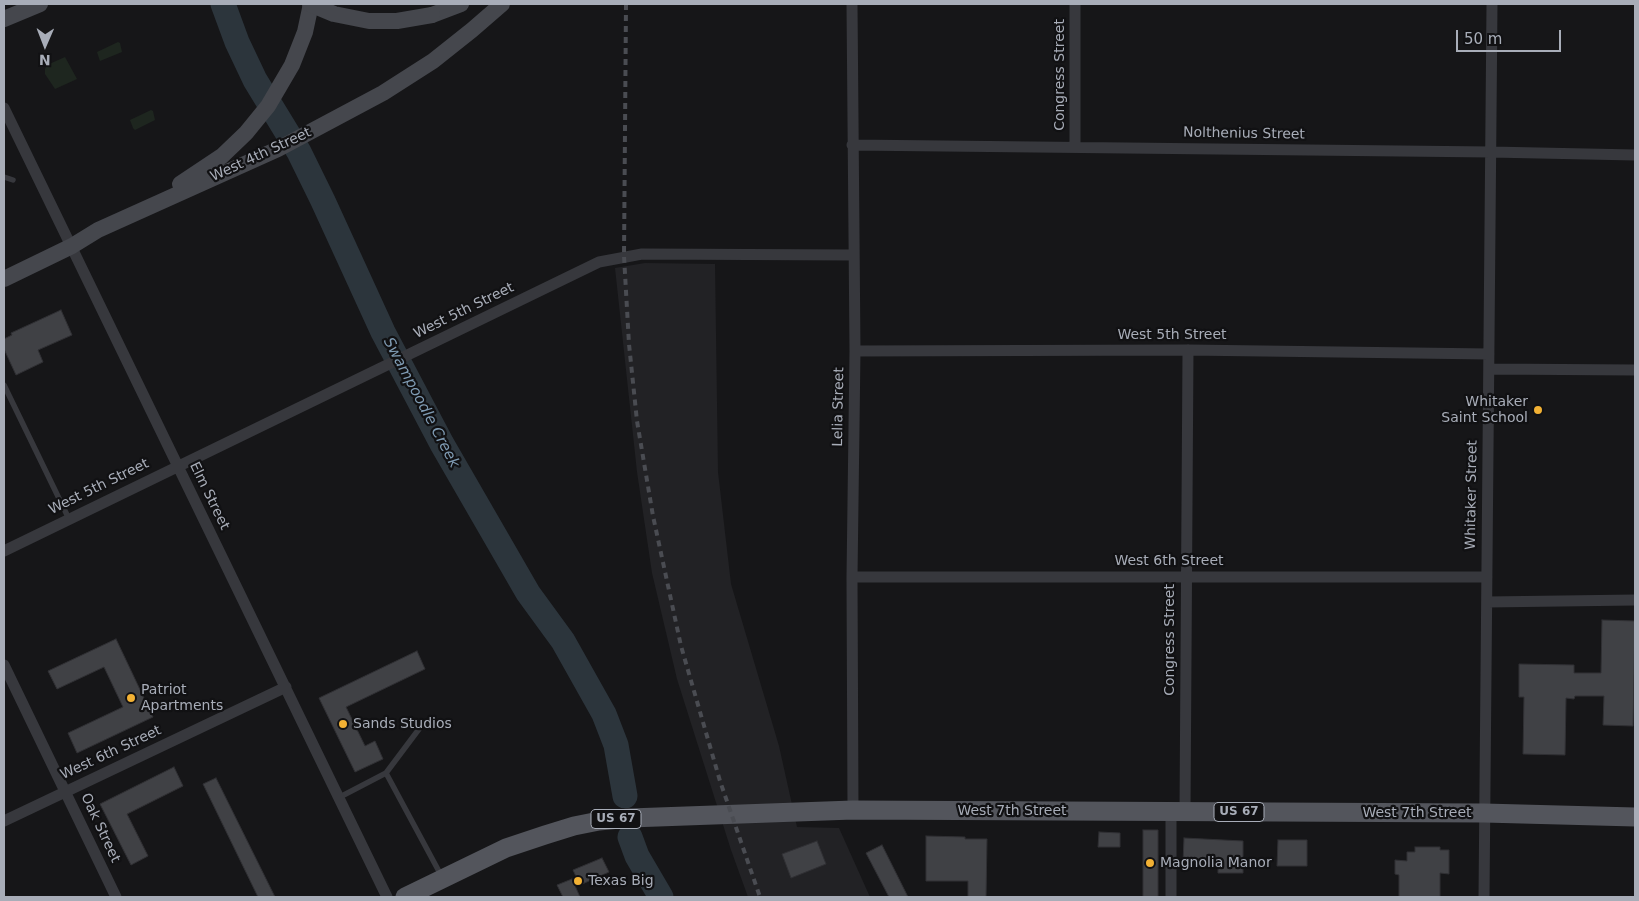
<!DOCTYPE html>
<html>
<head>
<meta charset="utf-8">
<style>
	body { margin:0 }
	#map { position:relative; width:1639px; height:901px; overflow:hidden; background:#161618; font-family:"DejaVu Sans",sans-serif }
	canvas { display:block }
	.frame { position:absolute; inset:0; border:5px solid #a8adb8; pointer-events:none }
	.north { position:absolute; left:20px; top:20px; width:50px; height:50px; -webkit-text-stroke:4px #111113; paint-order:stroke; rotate:181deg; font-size:14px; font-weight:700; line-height:20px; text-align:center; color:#a8adb8 }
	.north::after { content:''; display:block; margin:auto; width:18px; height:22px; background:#a8adb8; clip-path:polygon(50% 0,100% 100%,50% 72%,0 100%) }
	.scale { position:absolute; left:1456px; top:30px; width:105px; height:22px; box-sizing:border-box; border:2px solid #a8adb8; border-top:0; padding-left:6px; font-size:15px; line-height:18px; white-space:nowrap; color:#a8adb8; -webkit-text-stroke:4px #111113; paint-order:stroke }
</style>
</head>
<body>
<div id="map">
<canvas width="1639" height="901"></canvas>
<div class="frame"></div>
<div class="north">N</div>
<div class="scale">50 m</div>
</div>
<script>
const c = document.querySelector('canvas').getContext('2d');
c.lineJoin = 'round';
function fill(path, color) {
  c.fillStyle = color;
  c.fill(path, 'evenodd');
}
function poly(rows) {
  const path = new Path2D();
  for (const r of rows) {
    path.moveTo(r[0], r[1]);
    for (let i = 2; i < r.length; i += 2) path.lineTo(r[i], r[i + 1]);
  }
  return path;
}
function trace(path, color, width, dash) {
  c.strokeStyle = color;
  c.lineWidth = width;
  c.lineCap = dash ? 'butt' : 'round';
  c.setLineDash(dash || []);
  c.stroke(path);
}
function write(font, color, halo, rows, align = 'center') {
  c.font = font + ' "DejaVu Sans",sans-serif';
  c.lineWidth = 4.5;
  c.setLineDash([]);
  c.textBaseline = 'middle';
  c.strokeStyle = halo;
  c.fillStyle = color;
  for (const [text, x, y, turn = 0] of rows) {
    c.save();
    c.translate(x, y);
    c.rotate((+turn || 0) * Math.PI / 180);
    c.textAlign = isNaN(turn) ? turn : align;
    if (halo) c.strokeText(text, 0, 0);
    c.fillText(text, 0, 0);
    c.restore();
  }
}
const built = poly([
	[645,263,715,264,718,472,731,584,779,746,797,827,839,828,870,897,748,897,731,850,677,679,652,573,637,472,615,268]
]);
const green = poly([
	[118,42,120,43,122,52,100,61,97,52],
	[65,57,77,79,55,89,45,74,45,69,47,65],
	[151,110,153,111,155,120,135,130,133,128,130,120]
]);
const river = poly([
	[223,4,237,42,255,80,299,152,323,201,383,332,442,444,528,593,563,641,604,714,616,745,625,796],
	[630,837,637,856,661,897]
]);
const building = poly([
	[61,310,72,335,38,350,43,362,16,375,4,349,4,339,12,335,11,333,61,310],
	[1602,620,1635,621,1633,726,1603,725,1604,696,1575,696,1574,699,1566,698,1565,755,1523,754,1524,697,1519,697,1519,664,1574,665,1574,673,1601,673,1602,620],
	[116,639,153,717,77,753,68,733,123,707,104,667,57,689,48,671,116,639],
	[417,651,425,669,346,707,365,746,375,741,383,759,355,772,319,698,417,651],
	[174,767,183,786,127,814,148,856,131,865,100,804,174,767],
	[216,778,275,897,258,897,203,784,216,778],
	[1143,830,1158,830,1158,897,1143,897,1143,830],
	[1099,832,1120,833,1120,847,1098,847,1099,832],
	[926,836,965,837,965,839,987,839,986,897,968,897,968,881,926,881,926,836],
	[1184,838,1243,841,1243,873,1218,873,1218,864,1183,863,1184,838],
	[1278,840,1307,840,1307,866,1277,866,1278,840],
	[817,841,826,864,791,878,782,854,817,841],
	[882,845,908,897,889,897,866,853,882,845],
	[1415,847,1440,847,1440,850,1449,850,1449,874,1440,873,1440,897,1399,897,1399,875,1395,874,1395,860,1407,861,1407,852,1415,852,1415,847],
	[602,858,609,872,580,885,573,870,602,858],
	[572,879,580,897,563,897,557,885,572,879]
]);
const service = poly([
	[4,177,13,180],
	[4,385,69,519],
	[386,773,422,725],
	[338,798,386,773,442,877]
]);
const minor = poly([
	[852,4,855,351,852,577,853,810],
	[4,108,387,897],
	[852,145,1491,152,1635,155],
	[1075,146,1075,4],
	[855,351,1188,350,1489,354],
	[1489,369,1635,370],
	[4,551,599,262,642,254,854,255],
	[852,577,1487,577],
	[1487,602,1635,600],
	[4,665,116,897],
	[1171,811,1171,897],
	[1185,811,1188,350],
	[4,821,286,687],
	[1484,897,1492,4]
]);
const secondary = poly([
	[432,15,461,4],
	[4,19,40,4],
	[180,184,222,156,246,133,268,106,292,65,305,32,311,4],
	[4,279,72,246,98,230,278,149,383,93,433,61,472,30,502,4]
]);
const primary = poly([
	[405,897,506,848,545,835,574,826,599,821,630,818,853,810,1484,813,1635,817]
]);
const rail = poly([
	[626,4,624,256,629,344,637,421,653,516,681,646,720,781,760,897]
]);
const secondaryBridge = poly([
	[310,4,334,14,369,21,397,21,432,15]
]);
const markers = [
	[1538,410,5,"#f2b134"],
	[131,698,5,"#f2b134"],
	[343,724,5,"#f2b134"],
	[1150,863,5,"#f2b134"],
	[578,881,5,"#f2b134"]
];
const shields = [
	[1239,812,50],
	[616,819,50]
];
const shieldNames = [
	["US 67",1239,812],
	["US 67",616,819]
];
const streetNames = [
	["Congress Street",1060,75,-90],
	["Nolthenius Street",1244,134,1],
	["West 4th Street",261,155,-25],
	["West 5th Street",464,311,-26],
	["West 5th Street",1172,335],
	["Lelia Street",839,407,-89],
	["West 5th Street",99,487,-26],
	["Whitaker Street",1472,495,-89],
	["Elm Street",209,496,64],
	["West 6th Street",1169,561],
	["Congress Street",1170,640,-90],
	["West 6th Street",111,753,-25],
	["West 7th Street",1012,811],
	["West 7th Street",1417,813],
	["Oak Street",100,828,65]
];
const poiNames = [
	["Whitaker",1528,402,"right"],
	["Saint School",1528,418,"right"],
	["Patriot",141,690],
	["Apartments",141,706],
	["Sands Studios",353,724],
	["Magnolia Manor",1160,863],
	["Texas Big",588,881]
];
const waterNames = [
	["Swampoodle Creek",421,403,62]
];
fill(built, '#222225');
fill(green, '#1e261f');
trace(river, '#2c353c', 25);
fill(building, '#404145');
trace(building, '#303034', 1);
trace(service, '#37383d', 5.5);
trace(minor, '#37383d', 11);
trace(secondary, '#45474d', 16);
trace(primary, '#53555c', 19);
trace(rail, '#4a4c52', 4, [6, 5]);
trace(secondaryBridge, '#45474d', 16);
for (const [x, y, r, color] of markers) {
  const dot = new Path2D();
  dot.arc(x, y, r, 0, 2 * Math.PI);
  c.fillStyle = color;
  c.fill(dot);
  trace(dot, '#111113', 2);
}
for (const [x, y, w] of shields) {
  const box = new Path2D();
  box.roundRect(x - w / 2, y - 9.5, w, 19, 4);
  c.fillStyle = '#111113';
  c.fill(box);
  trace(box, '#a8adb8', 1);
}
write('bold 12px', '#a8adb8', null, shieldNames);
write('14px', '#a8adb8', '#111113', streetNames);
write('14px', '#a8adb8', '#111113', poiNames, 'left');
write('italic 15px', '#7f9bb3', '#111113', waterNames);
</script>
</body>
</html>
